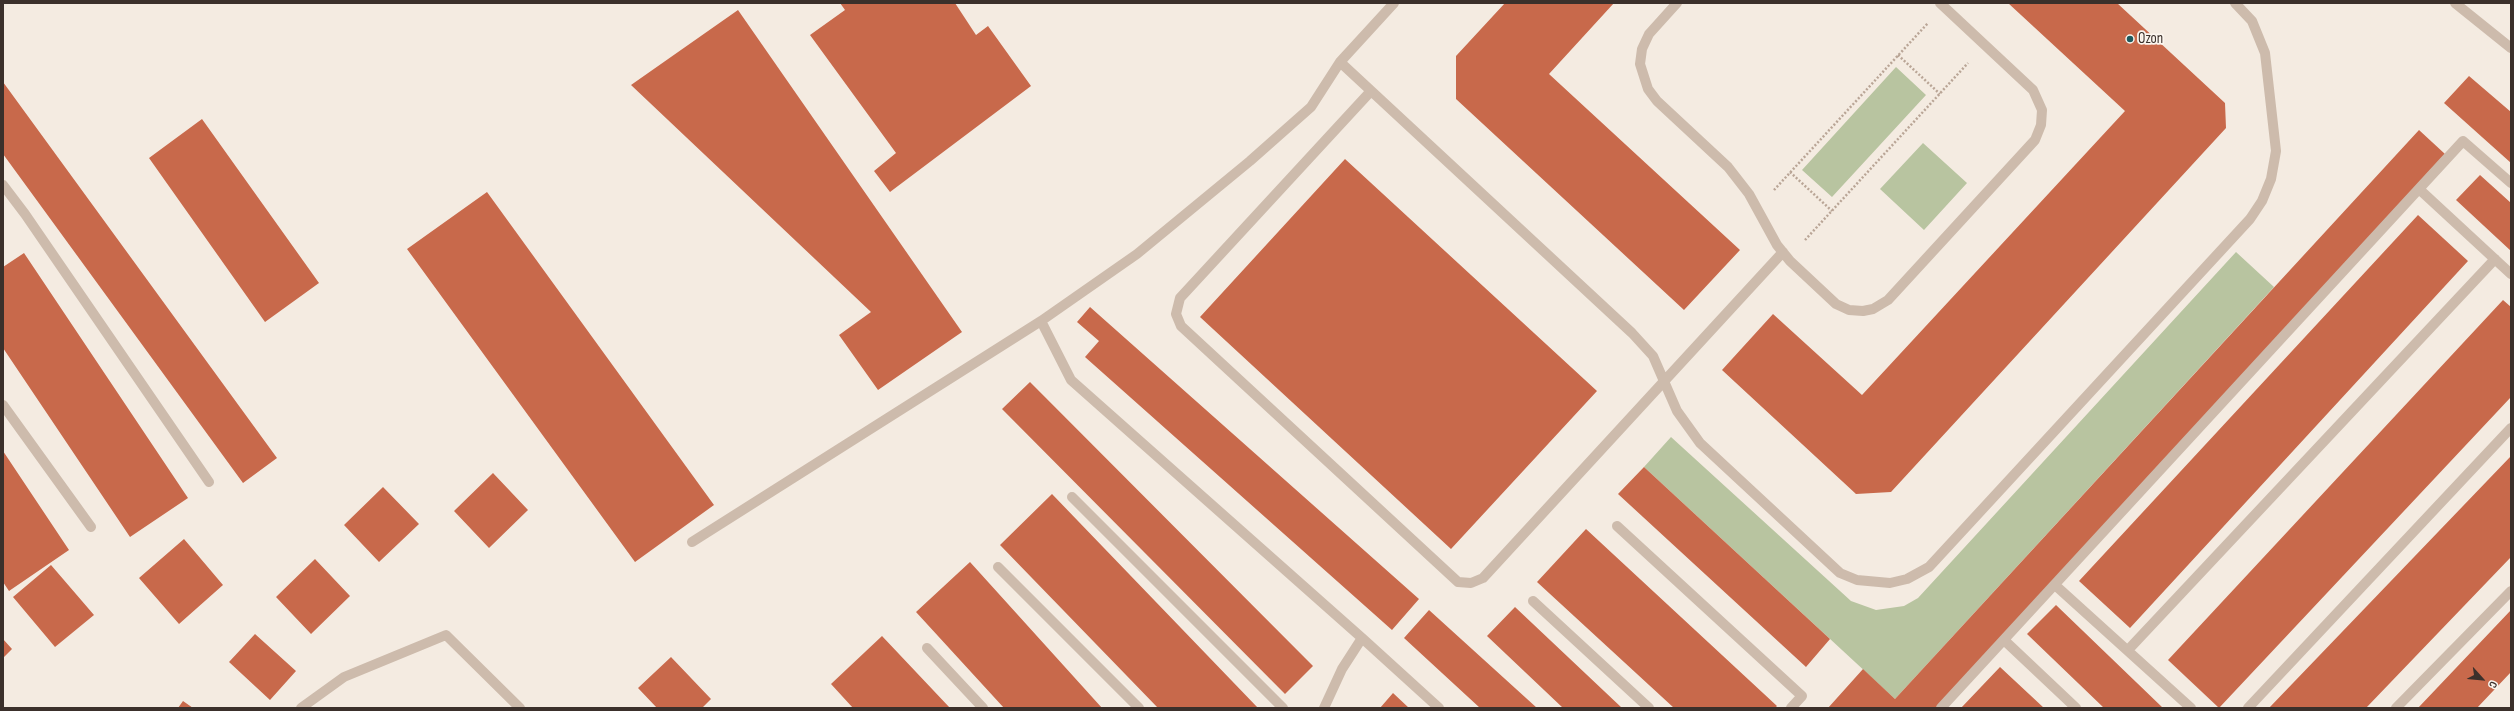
<!DOCTYPE html>
<html>
<head>
<meta charset="utf-8">
<style>
	body { margin:0 }
	#map { position:relative; width:2514px; height:711px; overflow:hidden; background:#f4ebe1; font-family:"Sofia Sans Condensed",sans-serif }
	canvas { display:block }
	.frame { position:absolute; inset:0; border:4px solid #3b302b; pointer-events:none }
	.north { position:absolute; left:2462px; top:659px; width:40px; height:40px; -webkit-text-stroke:3px #fbf5ee; paint-order:stroke; rotate:117deg; font-size:11px; font-weight:700; line-height:16px; text-align:center; color:#3b302b }
	.north::after { content:''; display:block; margin:auto; width:14px; height:18px; background:#3b302b; clip-path:polygon(50% 0,100% 100%,50% 72%,0 100%) }
</style>
</head>
<body>
<div id="map">
<canvas width="2514" height="711"></canvas>
<div class="frame"></div>
<div class="north">С</div>
</div>
<script>
const c = document.querySelector('canvas').getContext('2d');
c.lineJoin = 'round';
function fill(path, color) {
  c.fillStyle = color;
  c.fill(path, 'evenodd');
}
function poly(rows) {
  const path = new Path2D();
  for (const r of rows) {
    path.moveTo(r[0], r[1]);
    for (let i = 2; i < r.length; i += 2) path.lineTo(r[i], r[i + 1]);
  }
  return path;
}
function trace(path, color, width, dash) {
  c.strokeStyle = color;
  c.lineWidth = width;
  c.lineCap = dash ? 'butt' : 'round';
  c.setLineDash(dash || []);
  c.stroke(path);
}
function write(font, color, halo, rows, align = 'center') {
  c.font = font + ' "Sofia Sans Condensed",sans-serif';
  c.lineWidth = 3.5;
  c.setLineDash([]);
  c.textBaseline = 'middle';
  c.strokeStyle = halo;
  c.fillStyle = color;
  for (const [text, x, y, turn = 0] of rows) {
    c.save();
    c.translate(x, y);
    c.rotate((+turn || 0) * Math.PI / 180);
    c.textAlign = isNaN(turn) ? turn : align;
    if (halo) c.strokeText(text, 0, 0);
    c.fillText(text, 0, 0);
    c.restore();
  }
}
const green = poly([
	[1896,67,1926,95,1832,197,1802,170],
	[1923,143,1967,183,1924,230,1880,189],
	[2236,252,2274,287,1895,699,1644,467,1671,437,1851,601,1876,610,1904,606,1918,598]
]);
const building = poly([
	[840,3,955,3,976,35,988,26,1031,86,890,192,874,171,896,153,810,35,845,10],
	[1505,3,1614,3,1549,74,1740,250,1684,310,1456,99,1456,56],
	[2008,3,2117,3,2225,103,2226,128,1891,492,1856,494,1722,370,1773,314,1862,395,2125,111],
	[738,10,962,332,878,390,839,335,871,312,631,85],
	[2469,76,2511,112,2511,163,2444,103],
	[3,82,277,458,243,483,3,154],
	[202,119,319,283,265,322,149,158],
	[2419,130,2445,154,1936,708,1828,708,1863,669,1895,699],
	[1345,159,1597,391,1451,549,1200,317],
	[2480,175,2511,203,2511,251,2456,200],
	[487,192,714,505,635,562,407,249],
	[2418,215,2468,261,2130,628,2079,581],
	[24,253,188,498,130,537,3,348,3,267],
	[2503,300,2511,307,2511,397,2219,708,2168,660],
	[1090,307,1419,599,1392,630,1085,357,1099,341,1077,322],
	[1030,382,1313,666,1285,694,1002,409],
	[3,451,69,550,9,591,3,582],
	[2511,456,2511,557,2366,708,2269,708],
	[1644,467,1830,639,1806,667,1618,494],
	[493,473,528,510,489,548,454,511],
	[383,487,419,524,379,562,344,525],
	[1052,494,1258,708,1158,708,1000,545],
	[1586,529,1777,706,1775,708,1674,708,1537,582],
	[184,539,223,585,179,624,139,578],
	[315,559,350,596,311,634,276,597],
	[970,562,1102,708,1004,708,916,612],
	[51,565,94,615,55,647,13,597],
	[2056,605,2163,708,2104,708,2027,634],
	[1515,607,1622,708,1563,708,1487,636],
	[1429,610,1537,708,1480,708,1404,638],
	[2511,610,2511,672,2477,708,2418,708],
	[255,634,296,671,270,700,229,662],
	[882,636,950,708,853,708,831,684],
	[3,639,12,649,3,658],
	[671,657,711,699,702,708,657,708,638,688],
	[2000,667,2044,708,1961,708],
	[1393,693,1409,708,1380,708],
	[183,701,193,708,178,708]
]);
const path = poly([
	[1898,55,1940,94],
	[1790,172,1832,211],
	[1774,190,1928,23],
	[1805,240,1968,63]
]);
const minor = poly([
	[1677,3,1649,34,1642,49,1640,64,1648,89,1657,101,1728,167,1749,194,1777,245,1790,261,1836,304,1849,310,1863,311,1873,309,1888,300,2035,140,2041,125,2042,110,2033,90,1940,3],
	[2455,3,2511,48],
	[1340,62,1632,333,1653,356,1677,411,1700,443,1840,573,1857,580,1890,583,1907,579,1929,567,2250,219,2262,201,2271,179,2276,151,2265,53,2252,21,2235,3],
	[1371,91,1180,298,1176,314,1181,326,1458,582,1471,583,1483,578,1783,252],
	[3,185,25,214,209,482],
	[2419,189,2511,274],
	[1041,321,1071,380,1362,638,1342,669,1324,708],
	[3,405,91,527],
	[1072,497,1283,708],
	[1617,526,1802,696,1791,708],
	[692,542,1041,321,1137,254,1250,161,1311,107,1340,62,1394,3],
	[998,567,1139,708],
	[2055,585,2191,708],
	[1533,601,1649,708],
	[1362,638,1439,708],
	[2004,640,2076,708],
	[927,648,983,708],
	[2128,650,2495,259],
	[301,708,344,677,446,635,520,708],
	[1941,708,2463,141,2511,183],
	[2248,708,2511,428],
	[2396,708,2511,591]
]);
const markers = [
	[2130,39,4,"#1f5a5e"]
];
const poiNames = [
	["Ozon",2138,39]
];
fill(green, '#b8c4a0');
fill(building, '#c8694b');
trace(path, '#b9a596', 2.5, [2, 2]);
trace(minor, '#cdbbac', 10);
for (const [x, y, r, color] of markers) {
  const dot = new Path2D();
  dot.arc(x, y, r, 0, 2 * Math.PI);
  c.fillStyle = color;
  c.fill(dot);
  trace(dot, '#fbf5ee', 1.5);
}
write('15px', '#3b302b', '#fbf5ee', poiNames, 'left');
</script>
</body>
</html>
